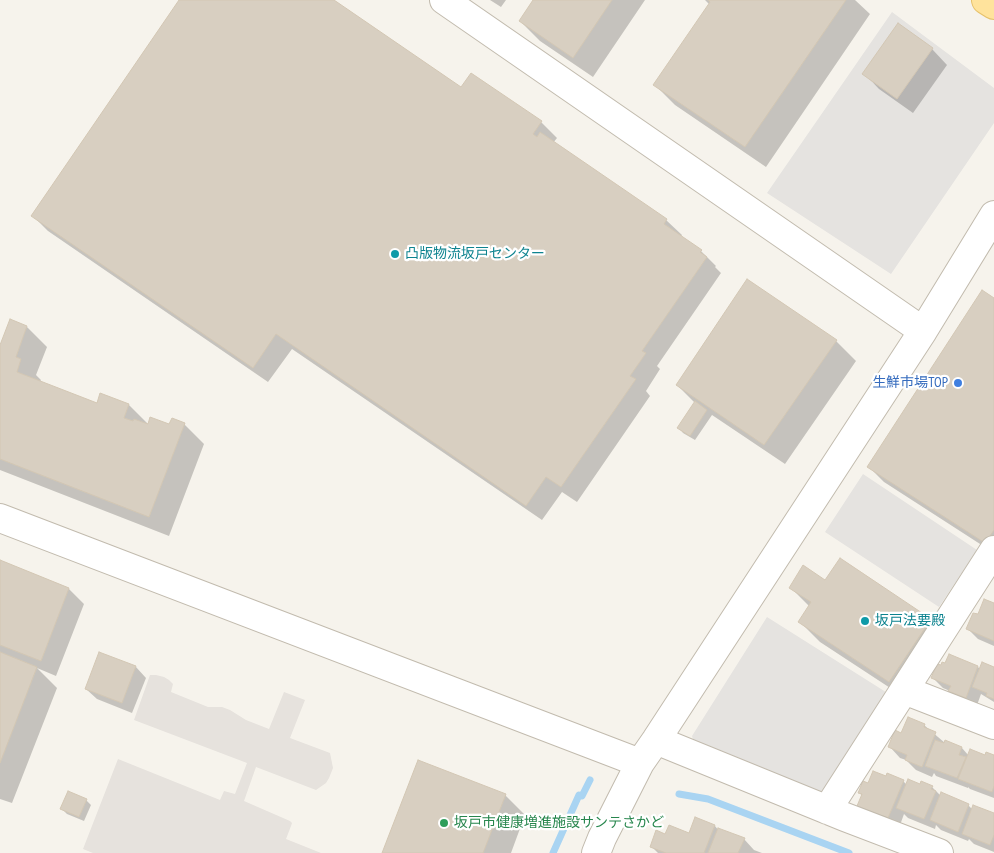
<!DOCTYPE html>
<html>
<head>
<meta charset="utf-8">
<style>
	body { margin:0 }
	canvas { display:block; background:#f6f3ec }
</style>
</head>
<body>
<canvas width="994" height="853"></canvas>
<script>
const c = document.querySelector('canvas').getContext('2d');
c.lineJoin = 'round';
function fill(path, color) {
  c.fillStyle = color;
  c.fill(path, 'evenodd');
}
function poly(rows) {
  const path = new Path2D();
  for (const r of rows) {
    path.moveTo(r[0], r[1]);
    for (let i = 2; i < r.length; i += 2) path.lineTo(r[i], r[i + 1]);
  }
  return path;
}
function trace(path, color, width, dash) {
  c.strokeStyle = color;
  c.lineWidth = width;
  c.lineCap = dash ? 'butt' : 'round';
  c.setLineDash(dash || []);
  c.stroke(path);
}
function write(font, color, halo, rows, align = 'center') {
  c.font = font + ' "PT Sans Narrow","Noto Sans JP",sans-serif';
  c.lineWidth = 4.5;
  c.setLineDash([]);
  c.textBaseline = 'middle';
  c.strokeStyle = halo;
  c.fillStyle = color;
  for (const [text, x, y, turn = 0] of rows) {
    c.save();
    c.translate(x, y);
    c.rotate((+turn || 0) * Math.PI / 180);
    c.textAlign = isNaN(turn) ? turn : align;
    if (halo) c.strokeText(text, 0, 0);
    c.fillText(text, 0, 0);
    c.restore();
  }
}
const industrial = poly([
	[150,675,156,675,164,677,169,680,173,684,171,692,208,707,222,707,230,710,246,720,269,729,284,692,305,700,290,738,330,753,333,768,329,778,326,783,316,790,256,767,244,801,290,821,292,823,291,826,286,839,321,853,93,853,83,849,118,759,220,800,224,791,235,794,247,763,134,720]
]);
const parking = poly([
	[892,12,994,88,994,123,891,274,767,193],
	[863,474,977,550,939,607,825,532],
	[767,617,889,694,827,790,815,793,695,746,692,736]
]);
const shadow = poly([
	[181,0,332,0,461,88,471,74,541,122,557,138,553,143,666,220,682,235,681,237,701,251,716,266,715,267,721,273,657,366,660,369,646,391,650,396,577,502,562,492,542,520,292,349,268,382,48,231,33,216],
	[490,0,506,0,501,7],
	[535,0,645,0,593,77,540,41,520,21],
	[705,0,855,0,870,14,766,167,675,105,655,85,710,5],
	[932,49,947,65,913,113,879,89,864,73],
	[994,299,994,553,884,482,869,467],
	[11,321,27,327,47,347,36,375,41,380,40,382,97,404,101,394,129,405,149,425,169,426,184,424,204,444,169,536,0,470,0,349],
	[836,341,856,361,785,464,712,415,695,440,683,433,679,428,695,403,677,385],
	[0,562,69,589,84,604,56,676,37,668,57,688,12,803,0,799],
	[826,581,930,620,950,640,910,701,820,642,800,622,809,606,791,588],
	[994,604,994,646,978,639,968,629,978,616],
	[100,653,136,667,146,678,132,713,97,699,86,689],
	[978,667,981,670,994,668,994,702,981,694,976,708,960,701,950,691,943,688,933,678],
	[924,725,945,743,946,742,962,748,969,756,994,757,994,798,970,789,968,787,968,788,936,776,934,773,932,777,916,770,906,760,900,758,890,747,902,734],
	[886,778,903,781,907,785,932,787,941,796,968,805,973,810,994,815,994,852,974,844,969,839,968,841,941,830,936,825,935,829,908,818,904,814,899,828,869,816,859,806,862,796,859,792,869,785],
	[505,795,525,815,511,853,383,853],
	[86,800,91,805,84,821,67,814,62,809],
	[696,819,715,826,719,831,744,839,754,850,762,853,658,853,651,846,666,835,690,834]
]);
const stream = poly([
	[679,794,708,799,849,853],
	[553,853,579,795,582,796,590,780]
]);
const building = poly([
	[179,0,334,0,461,87,471,73,542,121,533,134,537,137,540,132,667,219,664,224,702,250,700,252,707,257,642,351,646,353,630,376,636,379,561,487,546,477,526,506,276,334,253,368,31,216,179,0],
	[533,0,612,0,573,58,519,21,533,0],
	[708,0,846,0,745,147,653,85,710,2,708,0],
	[898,23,933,48,897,99,862,74,898,23],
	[747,279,837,340,764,445,676,385,747,279],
	[982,290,994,298,994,530,985,543,867,467,982,290],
	[10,319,27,326,16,357,21,359,17,372,97,403,100,393,129,404,124,418,133,421,134,419,148,424,150,417,169,424,172,418,185,423,149,517,0,459,0,345,10,319],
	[695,401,707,410,690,436,677,428,695,401],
	[840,558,931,619,889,682,798,622,811,602,789,588,803,565,825,580,840,558],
	[0,560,69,588,41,661,0,645,0,560],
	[984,599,994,603,994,641,966,629,973,613,978,614,984,599],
	[0,652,37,667,0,763,0,652],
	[99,652,136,666,122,703,85,689,99,652],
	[949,654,978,666,966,698,948,691,951,686,931,678,937,664,941,665,942,662,945,663,949,654],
	[982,662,994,667,994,699,986,696,987,693,972,687,982,662],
	[908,717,925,724,924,727,936,732,922,767,905,760,907,755,888,747,895,730,901,733,908,717],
	[935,740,944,743,945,740,962,747,959,755,966,757,957,778,925,766,935,740],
	[970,749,985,755,986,752,994,755,994,786,992,792,958,779,970,749],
	[418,760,506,794,483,853,382,853,418,760],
	[873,771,886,776,887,773,904,780,888,818,857,806,862,794,858,793,863,781,868,783,873,771],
	[908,779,920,784,921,781,933,786,931,789,936,791,924,819,896,808,908,779],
	[68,791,87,799,79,817,60,809,68,791],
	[941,792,969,804,958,832,930,820,941,792],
	[973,805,994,813,994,835,990,845,962,834,973,805],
	[695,817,715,825,704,853,666,853,650,847,656,830,665,834,669,825,689,833,695,817],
	[718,828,745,838,738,853,708,853,718,828]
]);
const minor = poly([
	[444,0,923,331],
	[0,518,640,763],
	[904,690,994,725],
	[656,740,845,817,939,853],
	[827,810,994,550],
	[596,853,602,838,640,763,656,740,923,331,994,215]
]);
const major = poly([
	[986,0,994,5]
]);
const markers = [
	[395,254,5,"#0f9aa8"],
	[958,383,5,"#3f7fe0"],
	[865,621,5,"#0f9aa8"],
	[444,823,5,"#2e9e5b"]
];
const cultureNames = [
	["凸版物流坂戸センター",405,254],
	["坂戸法要殿",875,621]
];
const shopNames = [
	["生鮮市場TOP",948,383]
];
const leisureNames = [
	["坂戸市健康増進施設サンテさかど",454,823]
];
fill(industrial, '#e6e2dd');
fill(parking, '#e5e3e0');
fill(shadow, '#0003');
trace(stream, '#a9d4f2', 7);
fill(building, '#d8cfc1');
trace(building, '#d3c7b4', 1);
trace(minor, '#c2bbae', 30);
trace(major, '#e6c16a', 30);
trace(minor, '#fff', 28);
trace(major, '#ffe39c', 28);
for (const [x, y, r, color] of markers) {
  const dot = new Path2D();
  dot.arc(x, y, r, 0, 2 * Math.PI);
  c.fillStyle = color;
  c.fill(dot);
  trace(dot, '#fff', 2);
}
write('14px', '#0d838f', '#fff', cultureNames, 'left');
write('14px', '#366cbe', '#fff', shopNames, 'right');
write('14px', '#27864d', '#fff', leisureNames, 'left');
</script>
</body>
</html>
